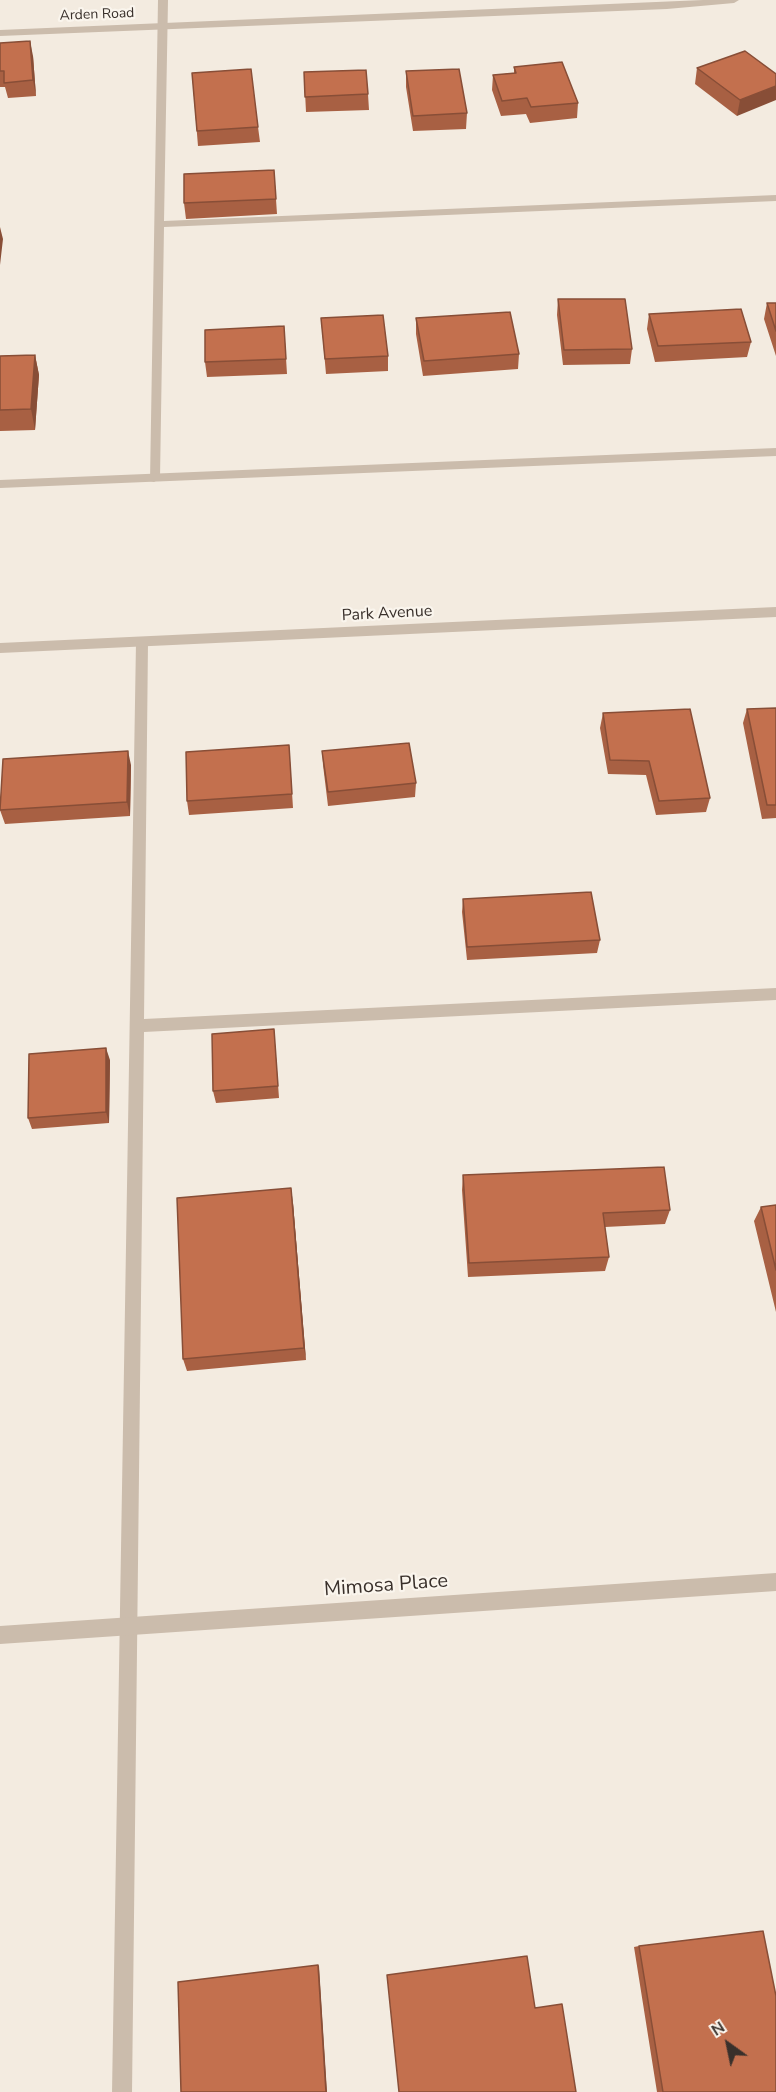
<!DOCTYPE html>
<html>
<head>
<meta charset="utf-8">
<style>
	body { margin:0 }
	#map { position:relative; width:776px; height:2092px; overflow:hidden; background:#f3ebe0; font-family:"Nunito Sans",sans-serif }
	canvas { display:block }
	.north { position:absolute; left:698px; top:2014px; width:60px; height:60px; -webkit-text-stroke:4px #faf5ed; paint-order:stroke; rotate:327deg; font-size:16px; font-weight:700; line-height:24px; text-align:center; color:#39302b }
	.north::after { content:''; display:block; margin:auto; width:21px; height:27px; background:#39302b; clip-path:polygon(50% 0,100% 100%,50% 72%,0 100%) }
</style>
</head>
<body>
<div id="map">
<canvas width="776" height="2092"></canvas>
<div class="north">N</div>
</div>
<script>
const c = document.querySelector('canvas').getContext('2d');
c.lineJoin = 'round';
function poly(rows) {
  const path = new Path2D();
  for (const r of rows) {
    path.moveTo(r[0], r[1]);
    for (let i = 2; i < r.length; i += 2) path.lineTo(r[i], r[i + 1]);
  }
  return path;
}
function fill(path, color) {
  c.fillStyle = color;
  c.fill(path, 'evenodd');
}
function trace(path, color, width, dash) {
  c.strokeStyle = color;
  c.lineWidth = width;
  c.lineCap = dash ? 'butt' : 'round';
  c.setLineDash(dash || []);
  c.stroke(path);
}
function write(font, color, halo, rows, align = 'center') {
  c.font = font + ' "Nunito Sans",sans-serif';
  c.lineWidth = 4.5;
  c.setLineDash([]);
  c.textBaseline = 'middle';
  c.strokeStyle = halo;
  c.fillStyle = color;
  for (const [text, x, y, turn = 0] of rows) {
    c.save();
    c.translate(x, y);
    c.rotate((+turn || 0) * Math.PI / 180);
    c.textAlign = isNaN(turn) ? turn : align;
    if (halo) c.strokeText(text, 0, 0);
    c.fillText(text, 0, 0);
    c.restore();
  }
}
const lane = poly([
	[158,0,168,0,164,221,776,195,776,201,164,227,160,478,154,482,150,481,158,0],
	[142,637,148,642,144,1019,776,988,776,1000,144,1032,132,2092,112,2092,136,642,142,637]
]);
const street = poly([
	[703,0,739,0,734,3,667,9,0,36,0,30,703,0],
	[776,448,776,456,0,488,0,480,776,448],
	[776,607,776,617,0,653,0,643,776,607],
	[776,1573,776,1591,0,1644,0,1626,776,1573]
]);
const wall = poly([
	[0,43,33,56,36,96,8,98,5,87,0,87],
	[514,67,578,103,577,118,530,123,526,114,501,116,492,90,493,75,514,73],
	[697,68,776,74,737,116,695,84],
	[406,71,467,113,466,129,413,131,406,87],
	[304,72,368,94,369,110,306,112],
	[192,73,258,127,260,142,198,146],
	[274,170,277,214,186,219,184,203],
	[558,299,632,349,630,364,563,365,557,315],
	[767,303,776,303,776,356,764,319],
	[649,314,751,342,747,357,655,362,647,329],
	[321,318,388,356,388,371,326,374],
	[416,318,519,354,518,369,423,376,416,334],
	[284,326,287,374,207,377,205,362],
	[35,355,39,375,35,430,0,431,0,356],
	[776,708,776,818,762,819,743,723,747,709],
	[603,713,710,798,706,812,656,815,646,775,608,774,600,728],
	[289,745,293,808,189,815,187,801],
	[322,751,416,783,415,797,328,806,323,765],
	[131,765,130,816,5,824,0,810],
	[463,899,600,940,597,953,467,960,462,912],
	[274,1029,279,1098,216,1103,213,1091],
	[110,1060,109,1123,32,1129,28,1118],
	[463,1175,670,1210,665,1224,605,1227,609,1257,605,1271,468,1277,462,1190],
	[293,1203,306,1360,187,1371,183,1359],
	[776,1205,776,1312,754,1221,761,1207],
	[639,1946,776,2092,657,2092,634,1947]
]);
const shadedWall = poly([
	[30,41,33,56,36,96,33,80],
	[776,86,776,100,737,116,740,100],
	[0,227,3,239,0,265],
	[35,355,39,375,35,430,31,409],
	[128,751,131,765,130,816,127,802],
	[106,1048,110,1060,109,1123,106,1112],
	[291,1188,293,1203,306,1360,304,1348],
	[318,1965,319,1966,327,2092,326,2092]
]);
const building = poly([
	[30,41,33,80,4,83,4,71,0,71,0,43,30,41],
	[745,51,776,74,776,86,740,100,697,68,745,51],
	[562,62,578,103,531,107,527,98,502,101,493,75,516,73,514,67,562,62],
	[251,69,258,127,197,131,192,73,251,69],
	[459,69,467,113,413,116,406,71,459,69],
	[366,70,368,94,305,97,304,72,366,70],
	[274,170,276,199,184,203,184,174,274,170],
	[558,299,625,299,632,349,564,350,558,299],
	[767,303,776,303,776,331,767,303],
	[741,309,751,342,658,346,649,314,741,309],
	[510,312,519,354,424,361,416,318,510,312],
	[383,315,388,356,325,359,321,318,383,315],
	[284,326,286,359,205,362,205,330,284,326],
	[35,355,31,409,0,410,0,356,35,355],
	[776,708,776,805,767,805,747,709,776,708],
	[690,709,710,798,659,801,649,761,610,760,603,713,690,709],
	[409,743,416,783,328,792,322,751,409,743],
	[289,745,292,794,187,801,186,752,289,745],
	[128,751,127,802,0,810,3,759,128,751],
	[591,892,600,940,467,947,463,899,591,892],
	[274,1029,278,1086,213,1091,212,1034,274,1029],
	[106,1048,106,1112,28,1118,29,1054,106,1048],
	[664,1167,670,1210,603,1213,609,1257,469,1263,463,1175,664,1167],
	[291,1188,304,1348,183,1359,177,1198,291,1188],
	[776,1205,776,1270,761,1207,776,1205],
	[763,1931,776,1996,776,2092,663,2092,639,1946,763,1931],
	[527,1956,535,2008,562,2004,576,2092,399,2092,387,1975,527,1956],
	[318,1965,326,2092,181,2092,178,1982,318,1965]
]);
const farStreetnames = [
	["Arden Road",97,15,-2]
];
const streetNames = [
	["Park Avenue",387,614,-3]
];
const nearStreetnames = [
	["Mimosa Place",386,1586,-4]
];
fill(lane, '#cbbcac');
fill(street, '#cbbcac');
fill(wall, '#a86043');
fill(shadedWall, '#884e37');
fill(building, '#c3704e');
trace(building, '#884e37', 1.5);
write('14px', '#39302b', '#faf5ed', farStreetnames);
write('16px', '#39302b', '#faf5ed', streetNames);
write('20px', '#39302b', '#faf5ed', nearStreetnames);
</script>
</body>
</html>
